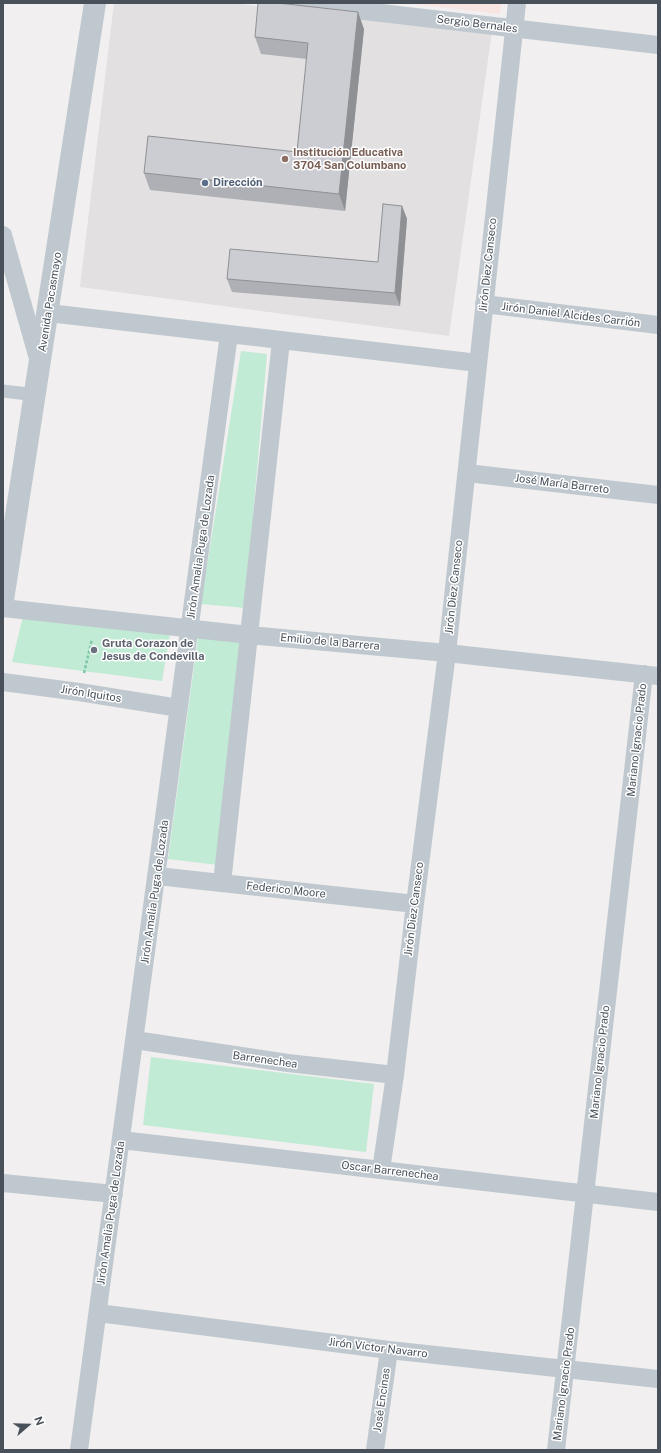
<!DOCTYPE html>
<html>
<head>
<meta charset="utf-8">
<style>
	body { margin:0 }
	#map { position:relative; width:661px; height:1453px; overflow:hidden; background:#f1efef; font-family:"Public Sans",sans-serif }
	canvas { display:block }
	.frame { position:absolute; inset:0; border:4px solid #48505a; pointer-events:none }
	.north { position:absolute; left:8px; top:1405px; width:40px; height:40px; -webkit-text-stroke:3px #fff; paint-order:stroke; rotate:70deg; font-size:11px; font-weight:700; line-height:16px; text-align:center; color:#48505a }
	.north::after { content:''; display:block; margin:auto; width:14px; height:18px; background:#48505a; clip-path:polygon(50% 0,100% 100%,50% 72%,0 100%) }
</style>
</head>
<body>
<div id="map">
<canvas width="661" height="1453"></canvas>
<div class="frame"></div>
<div class="north">N</div>
</div>
<script>
const c = document.querySelector('canvas').getContext('2d');
c.lineJoin = 'round';
function fill(path, color) {
  c.fillStyle = color;
  c.fill(path, 'evenodd');
}
function poly(rows) {
  const path = new Path2D();
  for (const r of rows) {
    path.moveTo(r[0], r[1]);
    for (let i = 2; i < r.length; i += 2) path.lineTo(r[i], r[i + 1]);
  }
  return path;
}
function trace(path, color, width, dash) {
  c.strokeStyle = color;
  c.lineWidth = width;
  c.lineCap = dash ? 'butt' : 'round';
  c.setLineDash(dash || []);
  c.stroke(path);
}
function write(font, color, halo, rows, align = 'center') {
  c.font = font + ' "Public Sans",sans-serif';
  c.lineWidth = 3;
  c.setLineDash([]);
  c.textBaseline = 'middle';
  c.strokeStyle = halo;
  c.fillStyle = color;
  for (const [text, x, y, turn = 0] of rows) {
    c.save();
    c.translate(x, y);
    c.rotate((+turn || 0) * Math.PI / 180);
    c.textAlign = isNaN(turn) ? turn : align;
    if (halo) c.strokeText(text, 0, 0);
    c.fillText(text, 0, 0);
    c.restore();
  }
}
const education = poly([
	[114,3,230,3,492,31,449,336,80,287]
]);
const medical = poly([
	[406,3,501,3,500,14]
]);
const green = poly([
	[241,351,267,354,245,608,201,604],
	[23,616,170,634,162,681,12,662],
	[198,637,242,640,218,865,168,859],
	[151,1057,374,1084,366,1152,143,1125]
]);
const path = poly([
	[84,673,92,639]
]);
const pedestrian = poly([
	[3,391,36,395]
]);
const minor = poly([
	[295,3,658,45],
	[3,235,39,362],
	[484,304,658,325],
	[49,313,478,363],
	[467,473,658,495],
	[3,608,249,635,447,653,658,676],
	[3,682,79,692,179,708],
	[157,876,415,904],
	[222,883,281,341],
	[135,1040,288,1063,395,1075],
	[121,1140,658,1202],
	[381,1170,395,1075,415,904,447,653,517,3],
	[3,1183,114,1194],
	[98,1313,389,1350,658,1379],
	[79,1450,229,334],
	[375,1450,389,1350],
	[556,1450,644,674]
]);
const tertiary = poly([
	[3,600,95,3]
]);
const wall = poly([
	[364,29,345,211,150,190,144,173,297,152,307,59,261,54,255,37],
	[402,206,407,219,400,306,232,292,227,279,378,262]
]);
const shadedWall = poly([
	[358,12,364,29,345,211,339,194],
	[402,206,407,219,400,306,395,293]
]);
const building = poly([
	[258,3,278,3,358,12,339,194,144,173,148,136,297,152,308,43,255,37,258,3],
	[383,204,402,206,395,293,227,279,230,249,378,262,383,204]
]);
const markers = [
	[285,159,4,"#8d6e63"],
	[205,183,4,"#5c6f8a"],
	[94,650,4,"#6b7280"]
];
const streetNames = [
	["Sergio Bernales",477,24,7],
	["Jirón Diez Canseco",488,265,-84],
	["Avenida Pacasmayo",50,302,-81],
	["Jirón Daniel Alcides Carrión",571,315,7],
	["José María Barreto",562,484,7],
	["Jirón Amalia Puga de Lozada",201,547,-82],
	["Jirón Diez Canseco",454,587,-84],
	["Emilio de la Barrera",330,642,5],
	["Jirón Iquitos",91,694,9],
	["Mariano Ignacio Prado",637,740,-84],
	["Federico Moore",286,890,6],
	["Jirón Amalia Puga de Lozada",155,892,-82],
	["Jirón Diez Canseco",414,909,-83],
	["Barrenechea",265,1060,8],
	["Mariano Ignacio Prado",600,1062,-84],
	["Oscar Barrenechea",390,1171,7],
	["Jirón Amalia Puga de Lozada",111,1213,-82],
	["Jirón Víctor Navarro",378,1348,7],
	["Mariano Ignacio Prado",564,1384,-83],
	["José Encinas",382,1400,-82]
];
const educationNames = [
	["Institución Educativa",293,153],
	["3704 San Columbano",293,166]
];
const serviceNames = [
	["Dirección",213,183]
];
const worshipNames = [
	["Gruta Corazon de",102,644],
	["Jesus de Condevilla",102,657]
];
fill(education, '#e2e0e0');
fill(medical, '#f8e5e1');
fill(green, '#c1ebd4');
trace(path, '#7cc6a7', 2.5, [3, 2]);
trace(pedestrian, '#c0c8cf', 13);
trace(minor, '#c0c8cf', 18);
trace(tertiary, '#c0c8cf', 22);
fill(wall, '#afb0b5');
fill(shadedWall, '#8f9094');
fill(building, '#cccdd3');
trace(building, '#8f9094', 1);
for (const [x, y, r, color] of markers) {
  const dot = new Path2D();
  dot.arc(x, y, r, 0, 2 * Math.PI);
  c.fillStyle = color;
  c.fill(dot);
  trace(dot, '#fff', 1.5);
}
write('11px', '#48505a', '#fff', streetNames);
write('bold 11px', '#785e54', '#fff', educationNames, 'left');
write('bold 11px', '#4e5e75', '#fff', serviceNames, 'left');
write('bold 11px', '#5b616d', '#fff', worshipNames, 'left');
</script>
</body>
</html>
